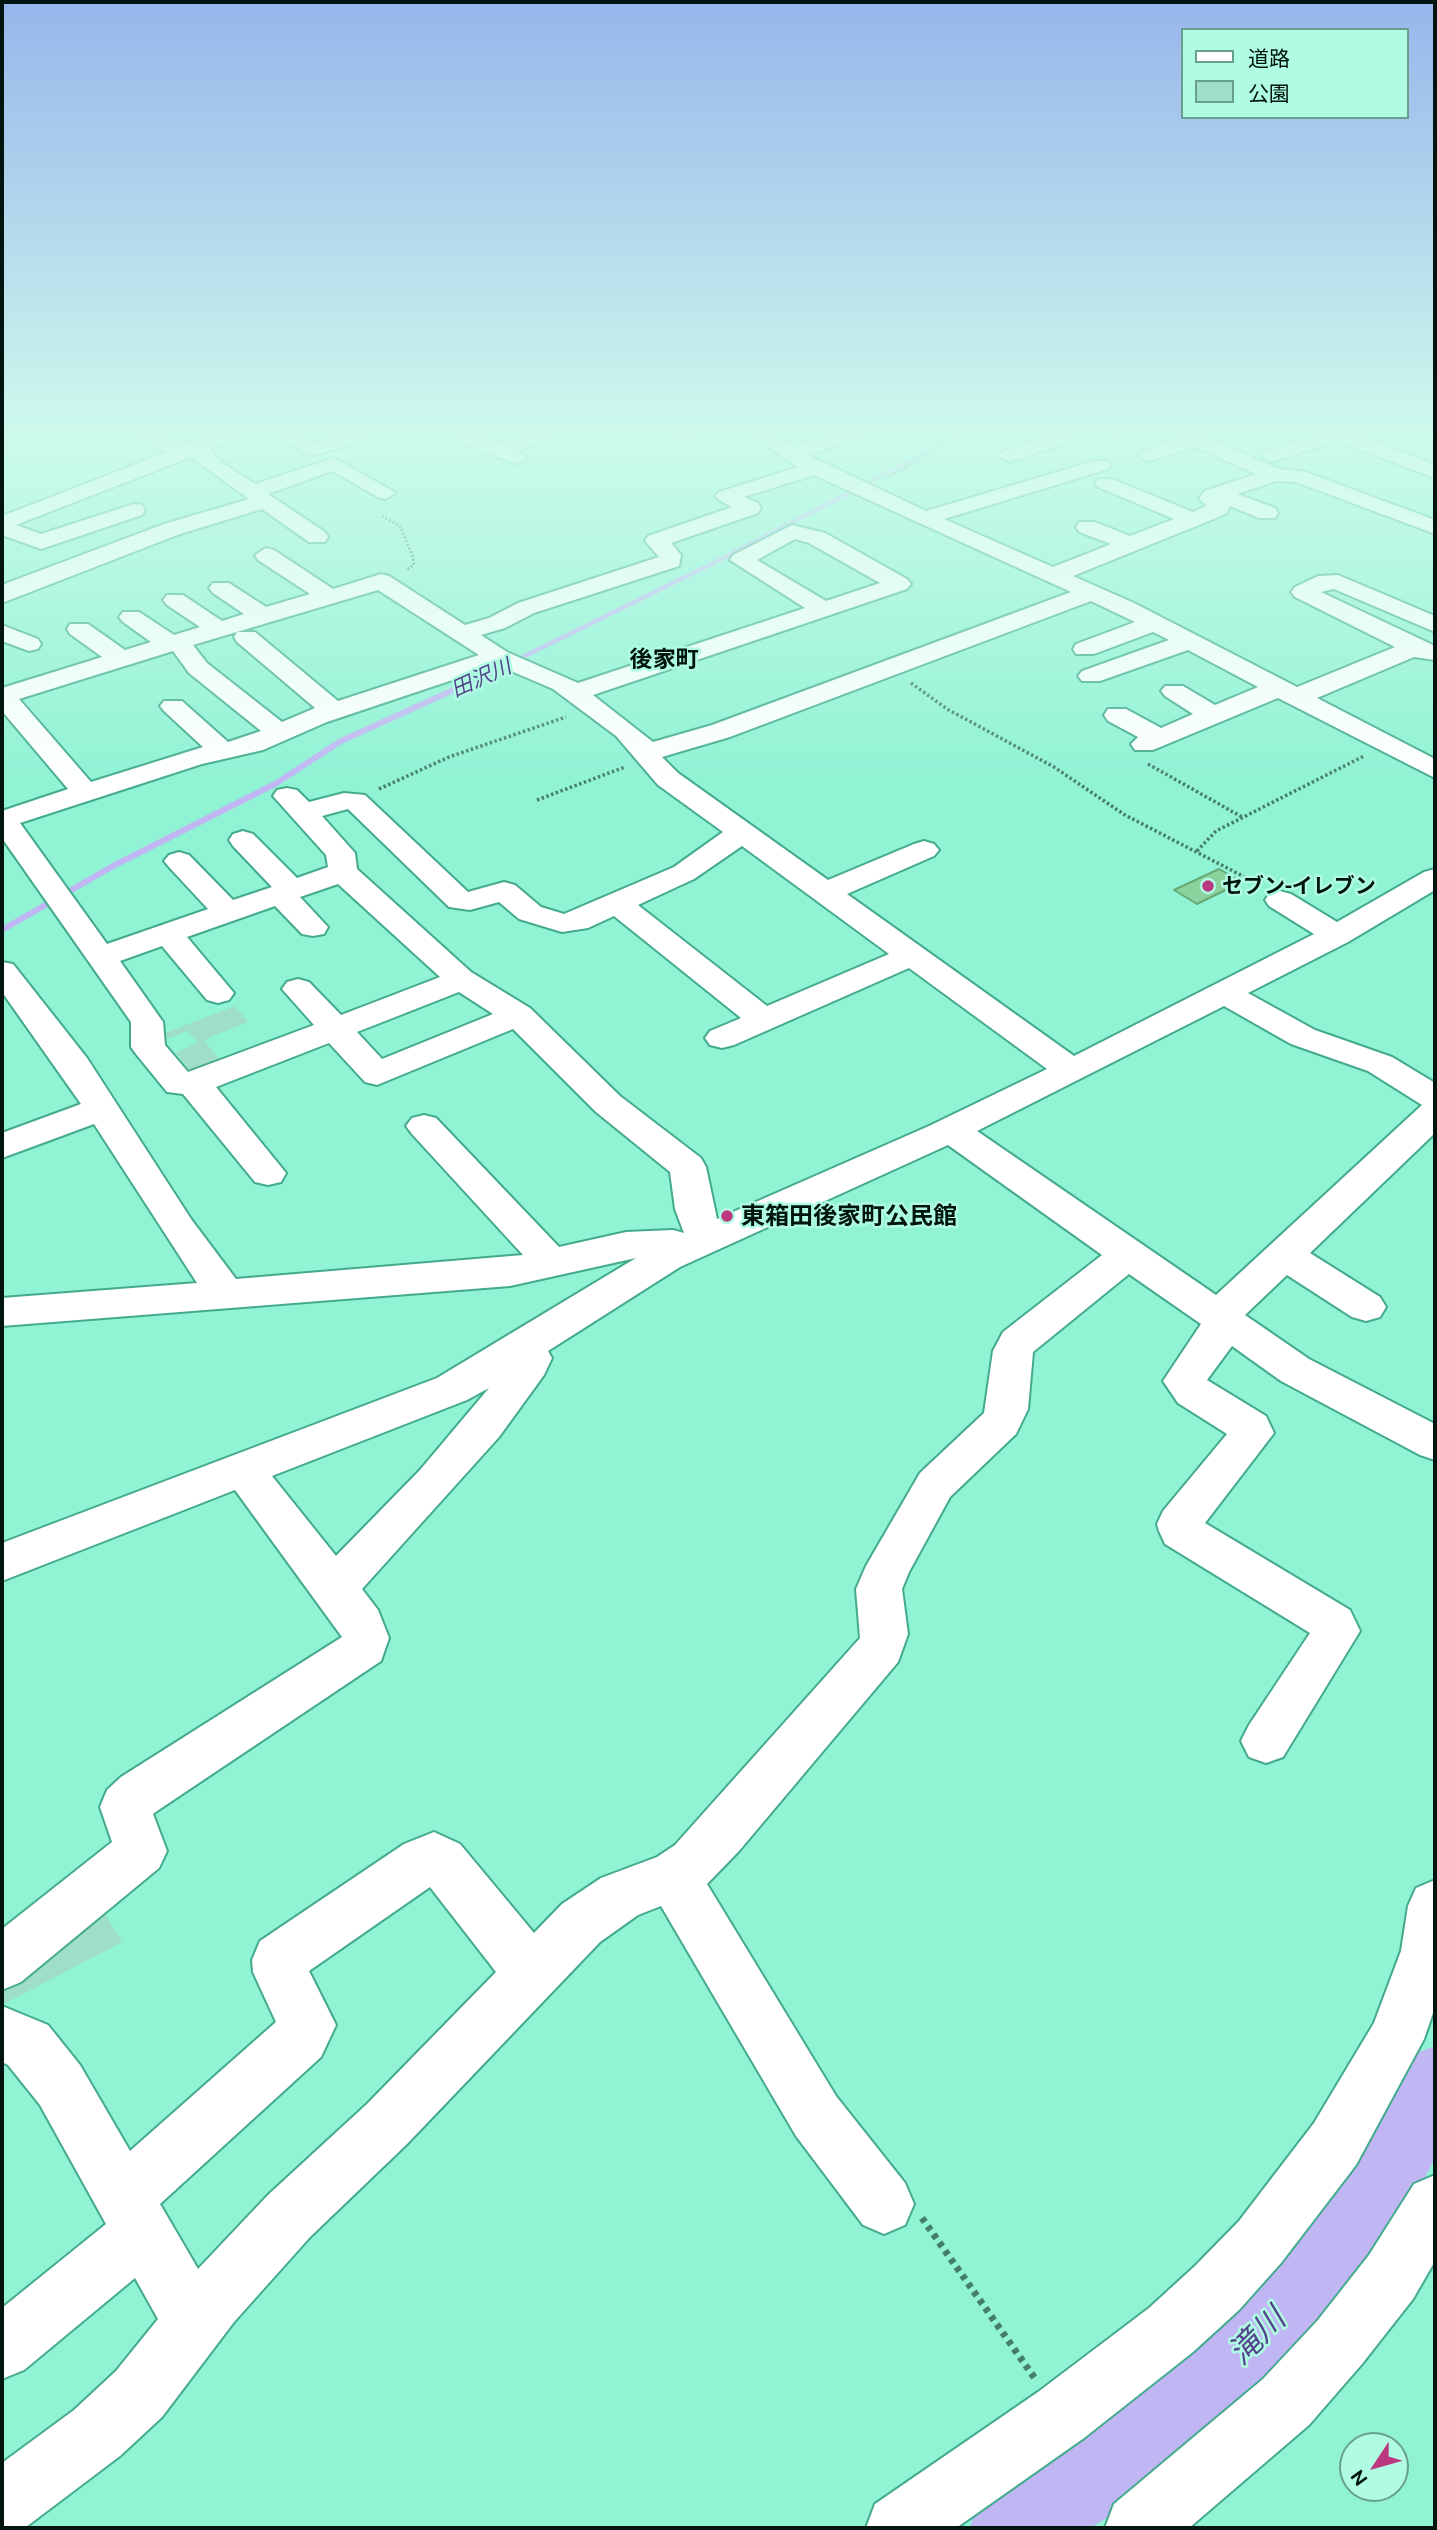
<!DOCTYPE html>
<html>
<head>
<meta charset="utf-8">
<style>
	body { margin:0 }
	#map { position:relative; width:1437px; height:2530px; overflow:hidden; background:#90f3d4; font-family:Ubuntu,"Noto Sans JP",sans-serif }
	canvas { display:block }
	.frame { position:absolute; inset:0; border:4px solid #01140f; pointer-events:none }
	.legend { position:absolute; left:1181px; top:28px; width:228px; height:91px; box-sizing:border-box; background:#affce2; border:2px solid #699f8e; margin:0; padding:9px 12px; list-style:none; font-size:21px; color:#01140f }
	.legend li { display:flex; align-items:center; gap:14px; height:35px }
	.legend b { width:35px; border:2px solid #699f8e }
	.north { position:absolute; left:1339px; top:2432px; width:70px; height:70px; box-sizing:border-box; background:#affce2; border:2px solid #699f8e; border-radius:50%; rotate:234deg; font-size:19px; font-weight:700; line-height:28px; text-align:center; color:#01140f }
	.north::after { content:''; display:block; margin:auto; width:24px; height:32px; background:#bc387e; clip-path:polygon(50% 0,100% 100%,50% 72%,0 100%) }
</style>
</head>
<body>
<div id="map">
<canvas width="1437" height="2530"></canvas>
<div class="frame"></div>
<ul class="legend">
<li><b style="height:9px;background:#fff"></b>道路</li>
<li><b style="height:19px;background:#9fdec9"></b>公園</li>
</ul>
<div class="north">N</div>
</div>
<script>
const c = document.querySelector('canvas').getContext('2d');
c.lineJoin = 'round';
function fill(path, color) {
  c.fillStyle = color;
  c.fill(path, 'evenodd');
}
function poly(rows) {
  const path = new Path2D();
  for (const r of rows) {
    path.moveTo(r[0], r[1]);
    for (let i = 2; i < r.length; i += 2) path.lineTo(r[i], r[i + 1]);
  }
  return path;
}
function trace(path, color, width, dash) {
  c.strokeStyle = color;
  c.lineWidth = width;
  c.lineCap = dash ? 'butt' : 'round';
  c.setLineDash(dash || []);
  c.stroke(path);
}
function write(font, color, halo, rows, align = 'center') {
  c.font = font + ' Ubuntu,"Noto Sans JP",sans-serif';
  c.lineWidth = 5;
  c.setLineDash([]);
  c.textBaseline = 'middle';
  c.strokeStyle = halo;
  c.fillStyle = color;
  for (const [text, x, y, turn = 0] of rows) {
    c.save();
    c.translate(x, y);
    c.rotate((+turn || 0) * Math.PI / 180);
    c.textAlign = isNaN(turn) ? turn : align;
    if (halo) c.strokeText(text, 0, 0);
    c.fillText(text, 0, 0);
    c.restore();
  }
}
const green = poly([
	[235,1006,248,1022,204,1040,222,1063,200,1072,189,1070,176,1053,198,1043,188,1031,166,1039,165,1033],
	[96,1899,122,1942,2,2005,2,1972]
]);
const streamFar1 = poly([
	[486,675,714,563,964,433]
]);
const stream = poly([
	[2,930,113,866,275,784,341,741,489,674]
]);
const river = poly([
	[1435,2046,1435,2158,1419,2189,1348,2300,1268,2384,1120,2510,1090,2528,969,2528,982,2498,1060,2450,1212,2328,1292,2244,1367,2137,1409,2056,1435,2046]
]);
const building = poly([
	[1219,869,1242,882,1197,904,1174,890,1219,869]
]);
const pathFar2 = poly([
	[887,478,947,443,972,433],
	[382,516,400,526,413,557,414,565,406,570]
]);
const pathFar1 = poly([
	[911,683,947,709,1054,767,1125,815,1260,885],
	[1148,764,1242,817],
	[379,789,449,757,566,717],
	[537,800,625,767],
	[1197,851,1216,831,1364,756]
]);
const path = poly([
	[922,2218,1036,2380]
]);
const minor = poly([
	[131,433,157,433,187,444,217,433,244,433,241,437,210,449,221,462,255,484,334,458,396,493,385,499,378,497,332,471,268,494,325,532,328,537,325,542,309,542,262,509,180,534,2,603,2,586,7,583,164,524,249,499,191,457,16,525,41,534,134,504,142,505,145,510,142,515,41,549,2,535,2,516,167,452,131,433],
	[268,433,293,433,314,443,348,433,377,433,374,437,312,456,268,433],
	[450,433,473,433,499,444,532,433,559,433,556,437,517,451,526,458,516,464,468,446,450,433],
	[679,433,705,433,683,444,673,438,679,433],
	[748,433,771,433,794,447,837,433,866,433,863,437,808,455,926,511,1094,461,1108,461,1111,465,1108,469,944,519,1053,567,1111,544,1079,532,1076,527,1079,522,1095,522,1130,536,1174,519,1098,487,1095,483,1098,479,1112,479,1193,512,1206,506,1199,498,1205,491,1256,474,1195,447,1149,461,1142,459,1139,455,1142,451,1178,439,1171,433,1197,433,1279,469,1306,472,1435,520,1435,534,1296,482,1276,481,1237,494,1275,508,1278,513,1275,518,1259,518,1230,506,1226,514,1073,576,1134,603,1297,687,1395,647,1295,597,1291,592,1295,587,1318,576,1338,575,1435,616,1435,632,1334,589,1321,592,1435,646,1435,660,1414,657,1317,698,1435,759,1435,778,1278,698,1153,750,1135,750,1131,744,1138,737,1108,721,1104,715,1108,709,1126,709,1161,728,1193,714,1165,696,1161,691,1165,686,1183,686,1215,705,1258,687,1188,650,1100,681,1082,681,1078,676,1082,671,1169,640,1153,632,1094,654,1076,654,1073,649,1076,644,1135,622,1091,601,730,737,662,757,678,773,828,880,914,844,924,841,934,844,939,850,934,856,847,894,1074,1056,1314,934,1269,906,1265,900,1269,894,1280,891,1291,894,1337,922,1424,872,1435,869,1435,890,1348,942,1248,993,1315,1030,1392,1057,1435,1083,1435,1133,1310,1253,1380,1297,1386,1307,1380,1317,1366,1321,1352,1317,1287,1275,1245,1315,1309,1359,1435,1424,1435,1460,1420,1455,1281,1381,1232,1346,1207,1380,1266,1416,1274,1433,1205,1523,1350,1610,1360,1631,1283,1757,1266,1763,1249,1757,1241,1741,1249,1725,1310,1633,1165,1544,1159,1531,1157,1524,1163,1511,1227,1434,1178,1403,1163,1381,1201,1324,1129,1274,1033,1352,1028,1409,1016,1434,950,1497,909,1572,902,1589,908,1634,898,1662,739,1851,707,1884,836,2096,905,2183,914,2204,905,2225,884,2234,863,2225,796,2136,661,1906,638,1915,600,1942,407,2144,310,2237,234,2322,162,2417,120,2456,26,2527,2,2528,2,2463,74,2410,116,2371,158,2319,135,2278,24,2370,2,2379,2,2308,106,2224,40,2105,8,2065,2,2062,2,2006,48,2025,80,2065,130,2151,276,2022,253,1972,252,1960,260,1941,404,1844,434,1832,460,1844,534,1933,562,1904,601,1878,657,1857,675,1845,860,1638,856,1589,866,1566,920,1473,984,1413,993,1351,1003,1332,1102,1255,948,1145,680,1267,548,1351,552,1358,544,1375,499,1437,362,1589,378,1610,389,1638,381,1661,157,1811,153,1814,167,1851,159,1868,21,1982,2,1990,2,1929,112,1842,100,1807,107,1790,121,1777,342,1637,235,1490,2,1581,2,1543,437,1378,636,1258,510,1286,2,1326,2,1298,197,1283,94,1124,2,1158,2,1133,81,1104,2,992,2,962,13,964,87,1058,191,1219,236,1279,523,1255,412,1134,406,1126,412,1118,424,1115,436,1118,559,1247,626,1232,673,1230,684,1233,675,1209,670,1172,596,1112,513,1029,377,1085,365,1082,329,1043,216,1087,286,1173,281,1182,268,1185,255,1182,183,1094,167,1092,136,1054,131,1047,131,1022,2,838,2,811,68,789,2,711,2,688,102,657,70,634,67,629,70,624,88,624,125,650,151,642,123,622,119,617,123,612,139,612,174,635,200,627,167,605,163,600,167,595,183,595,222,621,244,614,213,593,209,588,213,583,229,583,266,607,310,594,258,560,255,555,266,548,274,550,333,589,381,574,389,576,465,625,489,618,518,603,659,557,645,541,648,536,732,507,719,500,715,496,719,492,798,467,748,433],
	[814,475,1071,592,712,725,653,742,593,695,907,589,911,584,907,579,825,533,792,525,733,555,730,560,805,608,578,683,507,652,481,635,505,628,534,613,679,566,681,555,671,543,758,513,761,508,758,503,744,497,814,475],
	[795,539,809,543,880,583,826,601,757,560,795,539],
	[378,590,479,655,338,701,255,632,237,632,234,637,237,642,315,708,282,722,207,663,193,645,378,590],
	[173,651,189,673,261,731,228,742,182,701,164,701,160,706,164,711,203,747,91,782,19,699,173,651],
	[497,665,553,689,616,736,658,785,723,832,674,867,564,914,541,907,515,885,504,882,468,892,365,795,344,793,309,802,297,790,287,788,277,790,273,796,326,855,328,867,297,878,253,834,243,831,233,834,229,840,233,846,272,887,233,900,189,855,179,852,169,855,164,861,169,867,208,909,107,944,20,823,202,764,263,750,327,722,497,665],
	[348,809,449,907,470,910,499,902,519,919,562,932,588,928,614,916,741,1018,710,1031,705,1038,710,1045,722,1048,734,1045,909,968,1047,1069,929,1126,717,1219,706,1167,701,1158,620,1096,530,1008,471,972,357,869,355,853,322,816,348,809],
	[742,846,889,954,767,1006,638,905,694,879,742,846],
	[338,884,440,977,341,1015,309,982,298,979,287,982,282,989,314,1025,188,1072,165,1045,163,1022,120,961,162,946,207,1000,218,1003,229,1000,234,993,187,937,275,906,302,934,313,936,324,934,328,927,300,897,338,884],
	[459,992,493,1014,382,1059,357,1032,459,992],
	[1224,1006,1291,1044,1368,1071,1422,1105,1216,1295,977,1131,1224,1006],
	[489,1388,420,1470,336,1556,272,1476,467,1400,489,1388],
	[430,1887,496,1972,367,2104,268,2195,198,2269,160,2204,321,2057,336,2025,309,1971,430,1887],
	[1038,433,1066,433,1072,438,1069,442,1009,462,999,456,1002,452,1043,438,1038,433],
	[1108,433,1131,433,1117,440,1110,438,1108,433],
	[1324,433,1353,433,1435,465,1435,478,1337,441,1272,462,1262,456,1265,452,1324,433],
	[2,625,38,639,41,644,38,649,29,651,2,641,2,625],
	[1435,1880,1435,2007,1424,2039,1356,2165,1281,2263,1239,2310,1193,2352,1084,2438,956,2528,866,2528,875,2504,1038,2392,1149,2308,1195,2266,1239,2221,1314,2123,1374,2023,1401,1951,1408,1906,1416,1888,1435,1880],
	[1435,2175,1435,2261,1413,2299,1362,2364,1309,2425,1189,2528,1105,2528,1114,2504,1263,2379,1318,2320,1369,2255,1414,2184,1435,2175]
]);
const markers = [
	[1208,886,7,"#bc387e"],
	[727,1216,7,"#bc387e"]
];
const farWaternames = [
	["田沢川",481,678,-24]
];
const farPoinames = [
	["セブン-イレブン",1222,886]
];
const farQuarternames = [
	["後家町",664,659]
];
const poiNames = [
	["東箱田後家町公民館",741,1216]
];
const nearWaternames = [
	["滝川",1257,2336,-45]
];
fill(green, '#9fdec9');
trace(streamFar1, '#c0b6f3', 4.5);
trace(stream, '#c0b6f3', 6);
fill(river, '#c0b6f3');
fill(building, '#8bd39e');
trace(building, '#64ab78', 2);
trace(minor, '#44aa8e', 4);
trace(pathFar2, '#457d6c', 2.5, [2, 2]);
trace(pathFar1, '#457d6c', 3.5, [2.5, 2.5]);
trace(path, '#457d6c', 7, [5, 5]);
fill(minor, '#fff');
const sky = c.createLinearGradient(0, 0, 0, 787);
sky.addColorStop(0, '#98b5ec');
sky.addColorStop(0.55, '#cdfaec');
sky.addColorStop(1, '#cdfaec00');
c.fillStyle = sky;
c.fillRect(0, 0, 1437, 787);
for (const [x, y, r, color] of markers) {
  const dot = new Path2D();
  dot.arc(x, y, r, 0, 2 * Math.PI);
  c.fillStyle = color;
  c.fill(dot);
  trace(dot, '#affce2', 2.5);
}
write('italic 21px', '#55448d', '#affce2', farWaternames);
write('bold 21px', '#01140f', '#affce2', farPoinames, 'left');
write('bold 23px', '#01140f', '#affce2', farQuarternames);
write('bold 24px', '#01140f', '#affce2', poiNames, 'left');
write('italic 32px', '#55448d', '#affce2', nearWaternames);
</script>
</body>
</html>
